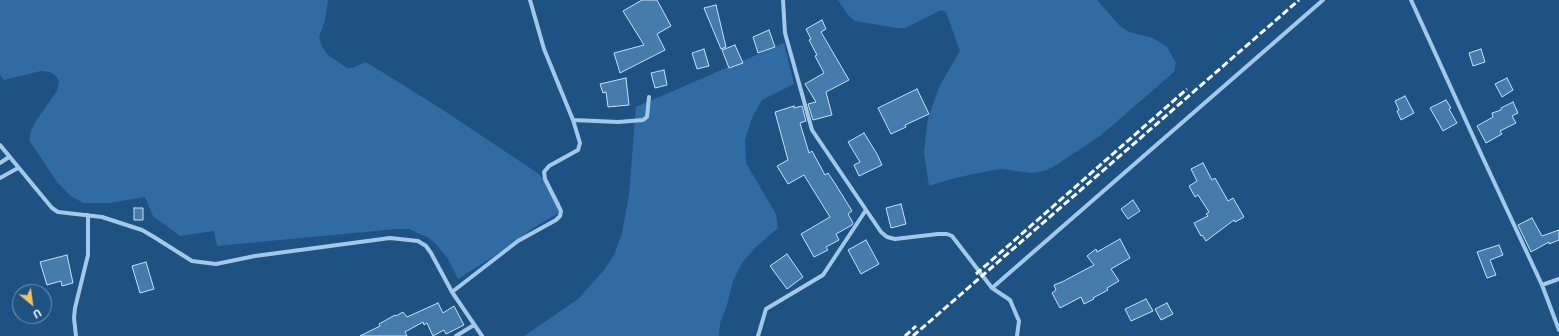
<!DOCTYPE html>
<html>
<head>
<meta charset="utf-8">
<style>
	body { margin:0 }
	#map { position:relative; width:1559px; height:336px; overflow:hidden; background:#1d5282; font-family:Ubuntu,sans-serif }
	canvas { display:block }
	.north { position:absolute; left:12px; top:284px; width:40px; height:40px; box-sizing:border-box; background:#1d5282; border:1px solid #7797b4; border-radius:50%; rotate:151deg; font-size:11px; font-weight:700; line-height:16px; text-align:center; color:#fff }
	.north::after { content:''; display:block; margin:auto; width:14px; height:18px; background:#fac060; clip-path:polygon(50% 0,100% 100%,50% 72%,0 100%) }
</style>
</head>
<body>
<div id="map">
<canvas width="1559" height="336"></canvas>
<div class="north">U</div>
</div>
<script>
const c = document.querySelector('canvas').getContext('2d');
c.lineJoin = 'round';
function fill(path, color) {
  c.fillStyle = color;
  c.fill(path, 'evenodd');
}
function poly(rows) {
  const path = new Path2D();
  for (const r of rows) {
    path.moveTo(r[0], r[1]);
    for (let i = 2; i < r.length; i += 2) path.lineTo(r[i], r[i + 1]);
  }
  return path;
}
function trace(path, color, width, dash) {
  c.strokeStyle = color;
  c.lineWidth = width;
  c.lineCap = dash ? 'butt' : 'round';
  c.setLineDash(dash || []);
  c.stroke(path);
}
const green = poly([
	[0,0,328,0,325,20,319,37,322,46,327,54,347,68,352,68,366,62,440,108,539,174,555,194,560,202,560,210,557,214,530,230,513,244,458,279,448,259,436,244,429,238,409,229,396,229,217,246,214,231,180,236,153,216,145,197,110,203,83,203,71,196,57,182,29,140,31,131,35,122,57,91,59,82,57,77,50,72,41,71,4,80,0,75],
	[838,0,1097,0,1120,26,1129,32,1153,38,1167,47,1176,63,1174,72,1100,136,1053,167,1044,171,1031,173,1002,169,993,170,955,178,929,186,924,152,928,118,940,85,960,51,946,12,941,10,905,28,896,28,855,21,848,15],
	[784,43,794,84,762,100,752,118,745,140,746,163,776,214,778,228,755,248,742,263,733,281,727,305,720,323,719,336,524,336,578,299,604,270,614,255,622,233,629,195,636,107]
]);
const building = poly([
	[642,0,657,0,671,26,657,34,665,50,620,73,614,53,644,45,623,11,642,0],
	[716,5,726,47,721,49,704,8,716,5],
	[822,20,826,29,821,32,849,80,826,92,832,115,813,120,808,104,816,102,805,84,824,73,815,56,817,55,809,40,811,39,806,29,822,20],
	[769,30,775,47,758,53,753,37,769,30],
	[735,45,743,63,729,68,722,50,735,45],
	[704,49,709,66,697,69,692,53,704,49],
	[1481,49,1485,62,1473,66,1469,53,1481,49],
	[664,70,667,85,655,88,651,73,664,70],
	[626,78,629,105,608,107,606,92,603,93,600,84,626,78],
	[1507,78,1513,90,1502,97,1495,84,1507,78],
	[917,89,929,114,905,125,906,127,891,134,878,108,917,89],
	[1405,96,1414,113,1401,120,1397,111,1399,110,1395,101,1405,96],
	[1446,100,1451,108,1449,109,1457,123,1443,131,1430,108,1446,100],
	[1513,102,1518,113,1512,116,1516,123,1500,131,1502,134,1486,143,1477,126,1493,117,1492,113,1501,110,1501,108,1513,102],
	[794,106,794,108,802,106,806,121,800,123,809,153,812,151,825,175,828,173,836,185,852,211,848,214,853,223,852,225,836,234,839,240,826,247,828,250,814,257,801,234,830,217,804,175,788,184,777,166,788,160,775,112,794,106],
	[864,133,877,154,882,165,859,176,854,165,860,162,848,142,864,133],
	[1203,163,1212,180,1215,178,1228,201,1233,198,1244,217,1235,222,1234,220,1206,241,1202,235,1201,236,1194,223,1208,216,1206,214,1209,212,1198,195,1195,197,1189,186,1197,181,1191,169,1203,163],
	[1133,200,1140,211,1128,219,1121,209,1133,200],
	[901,204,906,224,891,228,886,208,901,204],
	[134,208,143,208,143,220,134,220,134,208],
	[1532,218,1542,236,1559,230,1559,240,1549,244,1549,242,1531,252,1518,225,1532,218],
	[1120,239,1130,258,1111,269,1119,281,1107,288,1108,290,1093,298,1094,299,1084,304,1081,297,1060,308,1052,293,1056,290,1054,285,1062,282,1094,265,1087,256,1096,249,1097,252,1120,239],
	[866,240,879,264,861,274,848,250,866,240],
	[1499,245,1503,255,1490,260,1496,275,1487,278,1477,252,1499,245],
	[787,254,803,277,787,289,770,266,787,254],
	[67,255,73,283,62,286,61,281,47,285,40,262,67,255],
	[146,262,154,289,140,293,132,266,146,262],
	[1146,299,1153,311,1131,321,1125,309,1146,299],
	[438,303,443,313,454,306,464,325,446,334,444,330,433,336,427,323,424,325,423,322,405,332,407,336,360,336,380,326,379,324,395,315,396,316,403,312,407,317,438,303],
	[1167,303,1173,314,1161,320,1155,309,1167,303]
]);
const street = poly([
	[783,0,785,33,812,130,881,232,887,237,895,239,938,234,947,234,952,236,992,288,1010,300,1019,321,1017,336],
	[1411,0,1482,156,1542,285,1559,330],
	[573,120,618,122,643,120,647,117,649,97],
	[0,145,52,208,58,212,102,217,142,230,154,237,192,261,216,264,255,256,390,238,418,241,426,246,431,253,452,292,482,336],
	[0,163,9,157],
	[0,178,18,168],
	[1542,285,1559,279],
	[992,288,1323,0],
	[452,292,518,241,556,220,560,216,561,211,545,179,544,172,549,166,578,150,580,143,573,120,544,49,530,0],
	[76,336,74,318,75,308,88,255,88,215],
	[456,336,474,325],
	[758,336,766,309,823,275,866,210]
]);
const rail = poly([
	[976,274,1187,89],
	[905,336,916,326],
	[913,336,1299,0]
]);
fill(green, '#306ca1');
fill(building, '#457cab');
trace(building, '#c6e1f7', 1);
trace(street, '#a2c9ea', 4);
trace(rail, '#fff', 3, [7, 3]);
</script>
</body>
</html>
